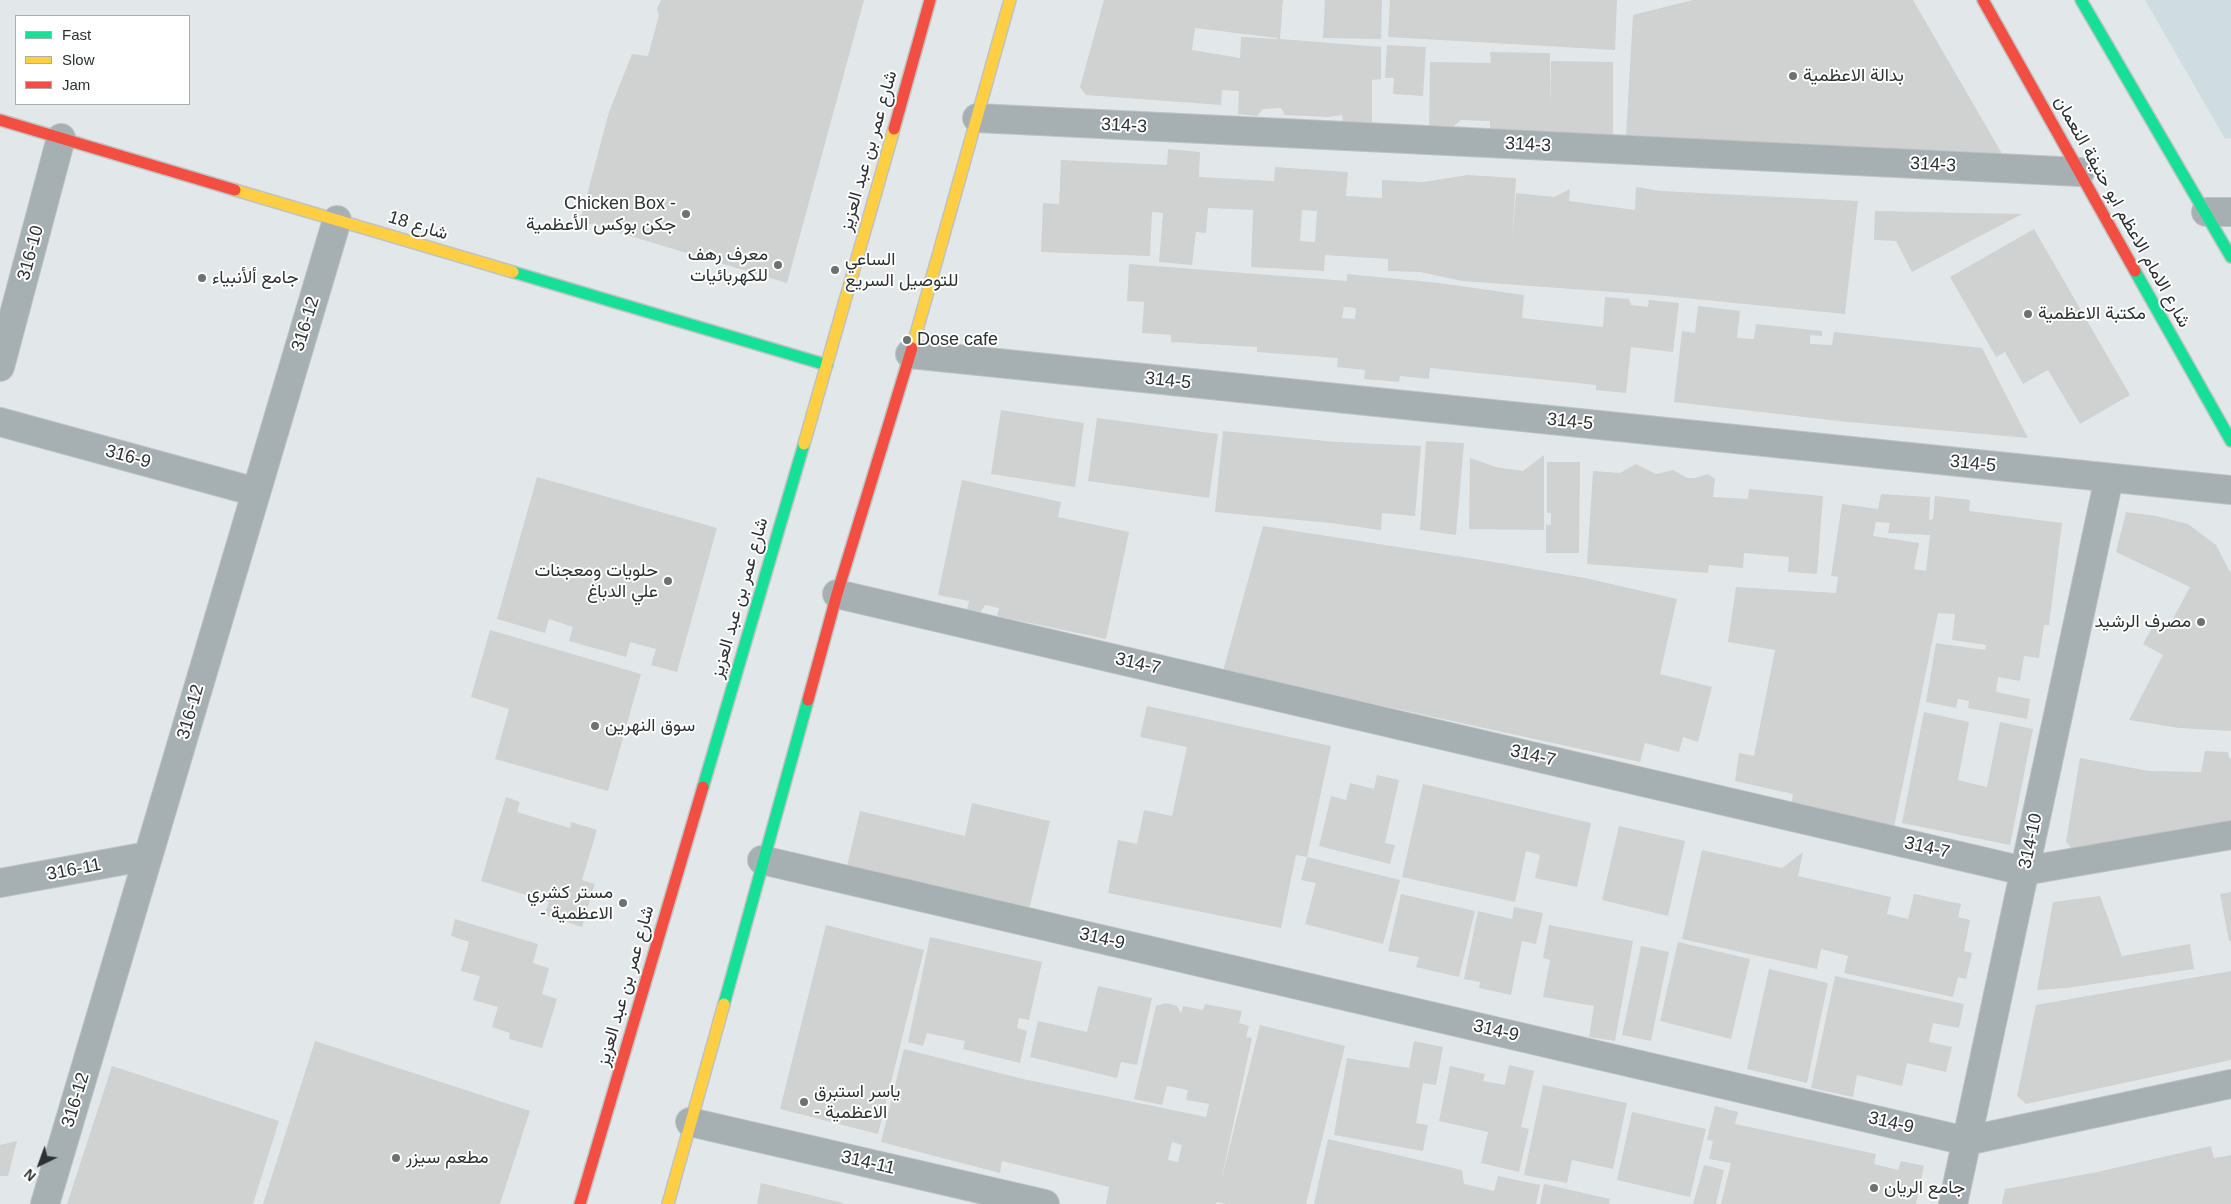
<!DOCTYPE html>
<html>
<head>
<meta charset="utf-8">
<style>
	body { margin:0 }
	#map { position:relative; width:2231px; height:1204px; overflow:hidden; background:#e2e8ea; font-family:Helvetica,sans-serif }
	canvas { display:block }
	.legend { position:absolute; left:15px; top:15px; width:175px; height:90px; box-sizing:border-box; background:#fff; border:1px solid #abadad; margin:0; padding:6px 9px; list-style:none; font-size:15px; color:#2d3132 }
	.legend li { display:flex; align-items:center; gap:10px; height:25px }
	.legend b { width:25px; border:1px solid #abadad }
	.north { position:absolute; left:15px; top:1139px; width:50px; height:50px; -webkit-text-stroke:4px #fff; paint-order:stroke; rotate:222deg; font-size:14px; font-weight:700; line-height:20px; text-align:center; color:#2d3132 }
	.north::after { content:''; display:block; margin:auto; width:18px; height:22px; background:#2d3132; clip-path:polygon(50% 0,100% 100%,50% 72%,0 100%) }
</style>
</head>
<body>
<div id="map">
<canvas width="2231" height="1204"></canvas>
<ul class="legend">
<li><b style="height:6px;background:#16e098"></b>Fast</li>
<li><b style="height:6px;background:#ffcf43"></b>Slow</li>
<li><b style="height:6px;background:#f24e42"></b>Jam</li>
</ul>
<div class="north">N</div>
</div>
<script>
const c = document.querySelector('canvas').getContext('2d');
c.lineJoin = 'round';
function fill(path, color) {
  c.fillStyle = color;
  c.fill(path, 'evenodd');
}
function poly(rows) {
  const path = new Path2D();
  for (const r of rows) {
    path.moveTo(r[0], r[1]);
    for (let i = 2; i < r.length; i += 2) path.lineTo(r[i], r[i + 1]);
  }
  return path;
}
function trace(path, color, width, dash) {
  c.strokeStyle = color;
  c.lineWidth = width;
  c.lineCap = dash ? 'butt' : 'round';
  c.setLineDash(dash || []);
  c.stroke(path);
}
function write(font, color, halo, rows, align = 'center') {
  c.font = font + ' Helvetica,Vazirmatn,sans-serif';
  c.lineWidth = 4;
  c.setLineDash([]);
  c.textBaseline = 'middle';
  c.strokeStyle = halo;
  c.fillStyle = color;
  for (const [text, x, y, turn = 0] of rows) {
    c.save();
    c.translate(x, y);
    c.rotate((+turn || 0) * Math.PI / 180);
    c.textAlign = isNaN(turn) ? turn : align;
    if (halo) c.strokeText(text, 0, 0);
    c.fillText(text, 0, 0);
    c.restore();
  }
}
const built = poly([
	[2145,0,2231,0,2231,138,2225,139]
]);
const building = poly([
	[661,0,864,0,787,283,580,221,609,112,632,54,648,56,659,15,657,9],
	[1104,0,1283,0,1280,39,1381,47,1381,79,1372,80,1372,122,1343,122,1342,115,1329,117,1285,115,1281,108,1263,109,1257,116,1238,114,1239,91,1222,90,1221,105,1086,95,1080,87],
	[1195,28,1277,38,1277,39,1241,37,1240,58,1192,50],
	[1325,0,1382,0,1381,39,1323,38],
	[1390,0,1617,0,1615,50,1388,37],
	[1693,0,1913,0,2004,157,1626,136,1633,15],
	[1387,45,1426,47,1423,96,1393,94,1394,78,1385,78],
	[1490,52,1550,53,1550,108,1551,61,1613,62,1613,134,1490,132,1490,121,1461,120,1449,130,1429,130,1430,62,1491,63],
	[1168,149,1200,152,1199,177,1274,181,1275,167,1348,172,1346,196,1382,198,1382,180,1423,182,1468,175,1516,178,1512,243,1516,193,1554,197,1570,189,1569,201,1635,210,1636,187,1661,191,1858,201,1845,314,1655,295,1462,281,1420,272,1388,271,1388,259,1325,255,1324,271,1251,267,1253,210,1208,208,1206,233,1196,232,1192,265,1159,262,1163,213,1152,212,1150,256,1041,252,1043,203,1059,204,1061,160,1167,165],
	[1302,210,1317,211,1315,242,1300,241],
	[1875,211,2022,214,1912,272,1896,241,1874,240],
	[2034,229,2130,395,2080,424,2048,370,2023,384,2005,352,1996,357,1950,277],
	[1129,264,1347,281,1347,274,1439,283,1524,295,1522,318,1603,327,1605,297,1629,299,1631,305,1648,307,1649,300,1679,303,1673,352,1631,347,1626,393,1596,390,1596,385,1430,368,1429,379,1400,376,1399,382,1364,379,1365,370,1337,367,1338,358,1257,352,1257,347,1171,342,1171,335,1142,333,1144,302,1127,301],
	[1344,307,1356,308,1355,319,1342,318],
	[1698,306,1740,311,1737,338,1754,339,1756,324,1822,331,1822,336,1810,335,1810,344,1832,345,1834,332,1982,348,2028,438,1848,422,1674,402,1682,331,1695,333],
	[1001,410,1084,423,1075,487,991,474],
	[1097,418,1218,434,1209,498,1088,481],
	[1223,431,1337,442,1421,446,1415,516,1382,513,1381,530,1330,523,1215,512],
	[1426,441,1464,443,1456,535,1420,530],
	[1544,455,1544,530,1469,529,1470,458,1496,467,1523,471],
	[1547,462,1580,462,1579,553,1546,553,1546,525,1551,525,1551,513,1547,513],
	[1636,464,1656,474,1673,470,1687,478,1695,478,1708,474,1715,479,1713,497,1748,499,1749,489,1823,496,1817,574,1788,572,1789,557,1744,553,1743,568,1709,565,1708,573,1587,564,1593,471,1620,473],
	[537,477,717,528,677,672,651,665,656,649,630,642,626,657,569,641,573,627,549,619,545,633,497,619],
	[962,480,1061,502,1058,517,1129,532,1106,639,997,616,999,608,985,605,981,612,967,610,969,601,938,595],
	[1881,494,1930,497,1929,520,1933,519,1935,496,1970,500,1969,511,2062,523,2049,625,2044,625,2039,658,2024,656,2020,681,1998,677,1996,692,2030,699,2027,719,1968,708,1969,701,1958,699,1956,708,1926,702,1936,643,1985,650,1986,645,1952,640,1955,614,1938,613,1894,827,1791,805,1793,794,1735,781,1739,753,1754,756,1775,650,1728,642,1736,587,1836,593,1838,577,1831,576,1842,504,1878,509],
	[1876,522,1890,523,1888,533,1930,535,1926,571,1914,569,1919,543,1873,536],
	[2126,512,2156,516,2188,524,2216,545,2231,574,2231,731,2179,728,2129,720,2163,655,2143,644,2157,619,2169,626,2190,587,2116,552],
	[1263,526,1482,560,1585,578,1677,599,1660,674,1712,687,1698,742,1683,737,1679,752,1645,743,1640,762,1223,671],
	[490,630,641,674,608,791,495,759,509,709,471,697],
	[1147,706,1331,746,1307,857,1296,855,1281,928,1108,893,1118,840,1137,844,1144,810,1172,816,1187,747,1140,737],
	[1924,712,1969,722,1958,780,1987,787,2000,722,2033,729,2010,845,1902,823],
	[2205,751,2228,752,2229,758,2231,758,2231,832,2078,855,2066,842,2080,758,2149,771,2201,772],
	[1377,775,1399,780,1385,843,1395,845,1390,864,1319,846,1331,796,1346,800,1350,783,1374,789],
	[1423,784,1591,823,1577,887,1535,878,1540,855,1526,851,1515,902,1402,877],
	[506,797,520,802,517,812,570,828,571,822,597,830,582,880,595,884,582,927,544,915,549,902,481,881],
	[972,803,1050,821,1029,910,847,866,860,811,965,836],
	[1619,826,1685,841,1668,916,1602,900],
	[1702,850,1782,868,1803,852,1798,876,1891,897,1887,914,1908,919,1914,894,1961,904,1958,917,1970,920,1964,951,1972,953,1966,979,1958,977,1953,997,1844,973,1848,956,1821,949,1817,969,1682,939],
	[1307,857,1400,880,1383,944,1305,924,1316,883,1301,880],
	[2231,892,2231,941,2229,941,2220,894],
	[1401,894,1475,911,1459,977,1416,967,1419,957,1388,951],
	[2100,896,2122,956,2190,944,2194,969,2067,988,2037,990,2053,902],
	[1514,907,1543,913,1536,944,1522,941,1511,995,1479,988,1480,982,1464,979,1478,911,1512,919],
	[455,919,538,944,533,963,549,968,542,994,557,999,542,1048,509,1039,510,1033,492,1027,498,1007,473,1000,480,976,461,971,469,942,451,936],
	[826,925,924,950,878,1134,780,1109],
	[1549,925,1633,941,1615,1041,1589,1037,1594,1006,1543,997,1550,960,1543,958],
	[930,937,1042,962,1029,1020,1019,1018,1017,1028,1027,1031,1020,1063,963,1049,965,1041,927,1033,923,1046,908,1042],
	[1678,942,1750,959,1731,1039,1660,1021],
	[1641,946,1669,952,1651,1041,1622,1035],
	[1769,969,1828,983,1807,1083,1747,1069],
	[2231,971,2231,1060,2026,1104,2017,1096,2036,1005],
	[1835,976,1964,1004,1959,1028,1933,1023,1929,1042,1952,1047,1946,1072,1907,1063,1902,1086,1857,1075,1853,1097,1811,1088],
	[1098,986,1152,998,1137,1065,1121,1062,1117,1078,1030,1057,1038,1021,1087,1032],
	[1166,1003,1177,1006,1181,1013,1183,1006,1203,1010,1205,1004,1242,1011,1239,1023,1249,1026,1246,1037,1252,1038,1221,1181,1260,1025,1345,1046,1306,1204,1226,1204,1217,1202,1216,1204,1106,1204,1109,1187,1002,1161,1000,1173,881,1142,904,1049,1023,1079,1206,1117,1209,1104,1186,1100,1188,1090,1167,1086,1162,1105,1134,1099,1156,1006],
	[1172,1142,1182,1145,1178,1162,1168,1160],
	[315,1041,530,1111,500,1204,263,1204],
	[1414,1041,1443,1047,1436,1085,1423,1083,1416,1123,1428,1125,1423,1151,1334,1135,1347,1058,1409,1068],
	[1509,1065,1534,1071,1521,1127,1529,1129,1519,1172,1481,1163,1488,1132,1439,1121,1450,1066,1485,1074,1483,1081,1505,1085],
	[112,1066,279,1121,253,1204,67,1204],
	[1543,1085,1627,1103,1613,1169,1572,1160,1567,1183,1524,1175],
	[1715,1106,1738,1112,1735,1124,1876,1154,1874,1164,1898,1170,1901,1161,1924,1166,1916,1204,1721,1204,1731,1163,1709,1159,1713,1141,1707,1140],
	[1632,1112,1706,1129,1690,1197,1617,1180],
	[1328,1139,1462,1170,1464,1184,1494,1191,1498,1176,1540,1185,1536,1204,1314,1204],
	[17,1141,8,1176,0,1176,0,1145],
	[2211,1146,2214,1158,2231,1155,2231,1204,2002,1204,2005,1189,2097,1172],
	[1704,1165,1724,1170,1716,1204,1693,1204],
	[761,1183,843,1203,843,1204,757,1204],
	[1544,1184,1610,1199,1609,1204,1540,1204]
]);
const street = poly([
	[977,118,2080,172],
	[2206,212,2231,212],
	[910,354,2231,490],
	[0,367,61,138],
	[0,422,256,492],
	[837,594,2024,871,2231,835],
	[762,860,1966,1141,2231,1084],
	[0,883,148,856],
	[690,1122,1045,1204],
	[45,1204,337,220],
	[1953,1204,2109,478]
]);
const fast = poly([
	[2081,0,2231,257],
	[2135,271,2231,441],
	[513,272,827,365],
	[703,787,804,444],
	[724,1004,808,700]
]);
const slow = poly([
	[235,190,513,272],
	[912,348,1010,0],
	[804,444,894,129],
	[668,1204,724,1004]
]);
const jam = poly([
	[1983,0,2135,271],
	[0,120,235,190],
	[894,129,930,0],
	[808,700,837,594,912,348],
	[580,1204,703,787]
]);
const markers = [
	[1793,76,5,"#6c7172"],
	[686,214,5,"#6c7172"],
	[778,265,5,"#6c7172"],
	[835,270,5,"#6c7172"],
	[202,278,5,"#6c7172"],
	[2028,314,5,"#6c7172"],
	[907,340,5,"#6c7172"],
	[668,581,5,"#6c7172"],
	[2201,622,5,"#6c7172"],
	[595,726,5,"#6c7172"],
	[623,903,5,"#6c7172"],
	[804,1102,5,"#6c7172"],
	[396,1158,5,"#6c7172"],
	[1874,1188,5,"#6c7172"]
];
const poiNames = [
	["بدالة الاعظمية",1803,76],
	["Chicken Box -",676,204,"right"],
	["جكن بوكس الأعظمية",676,225,"right"],
	["معرف رهف",768,255,"right"],
	["للكهربائيات",768,276,"right"],
	["الساعي",845,260],
	["للتوصيل السريع",845,281],
	["جامع ألأنبياء",212,278],
	["مكتبة الاعظمية",2038,314],
	["Dose cafe",917,340],
	["حلويات ومعجنات",658,571,"right"],
	["علي الدباغ",658,592,"right"],
	["مصرف الرشيد",2191,622,"right"],
	["سوق النهرين",605,726],
	["مستر كشري",613,893,"right"],
	["- الاعظمية",613,914,"right"],
	["ياسر استبرق",814,1092],
	["- الاعظمية",814,1113],
	["مطعم سيزر",406,1158],
	["جامع الريان",1884,1188]
];
const streetNames = [
	["314-3",1124,126,3],
	["314-3",1528,145,3],
	["شارع عمر بن عبد العزيز",869,151,-74],
	["314-3",1933,165,3],
	["شارع الامام الاعظم ابو حنيفة النعمان",2122,212,61],
	["شارع 18",418,226,17],
	["316-10",31,253,-75],
	["316-12",306,324,-73],
	["314-5",1168,381,6],
	["314-5",1570,422,6],
	["316-9",128,457,15],
	["314-5",1973,464,6],
	["شارع عمر بن عبد العزيز",740,598,-74],
	["314-7",1138,664,13],
	["316-12",191,712,-74],
	["314-7",1533,756,13],
	["314-10",2031,841,-78],
	["314-7",1927,848,13],
	["316-11",74,870,-11],
	["314-9",1102,939,13],
	["شارع عمر بن عبد العزيز",626,986,-74],
	["314-9",1496,1031,13],
	["316-12",76,1100,-73],
	["314-9",1891,1123,13],
	["314-11",868,1163,13]
];
fill(built, '#cfdde2');
fill(building, '#d0d1d1');
trace(street, '#bfc3c4', 30);
trace(fast, '#bfc3c4', 14);
trace(slow, '#bfc3c4', 14);
trace(jam, '#bfc3c4', 14);
trace(street, '#a6b0b3', 28);
trace(fast, '#16e098', 11);
trace(slow, '#ffcf43', 11);
trace(jam, '#f24e42', 11);
for (const [x, y, r, color] of markers) {
  const dot = new Path2D();
  dot.arc(x, y, r, 0, 2 * Math.PI);
  c.fillStyle = color;
  c.fill(dot);
  trace(dot, '#fff', 2);
}
write('18px', '#2d3132', '#fff', poiNames, 'left');
write('18px', '#2d3132', '#fff', streetNames);
</script>
</body>
</html>
